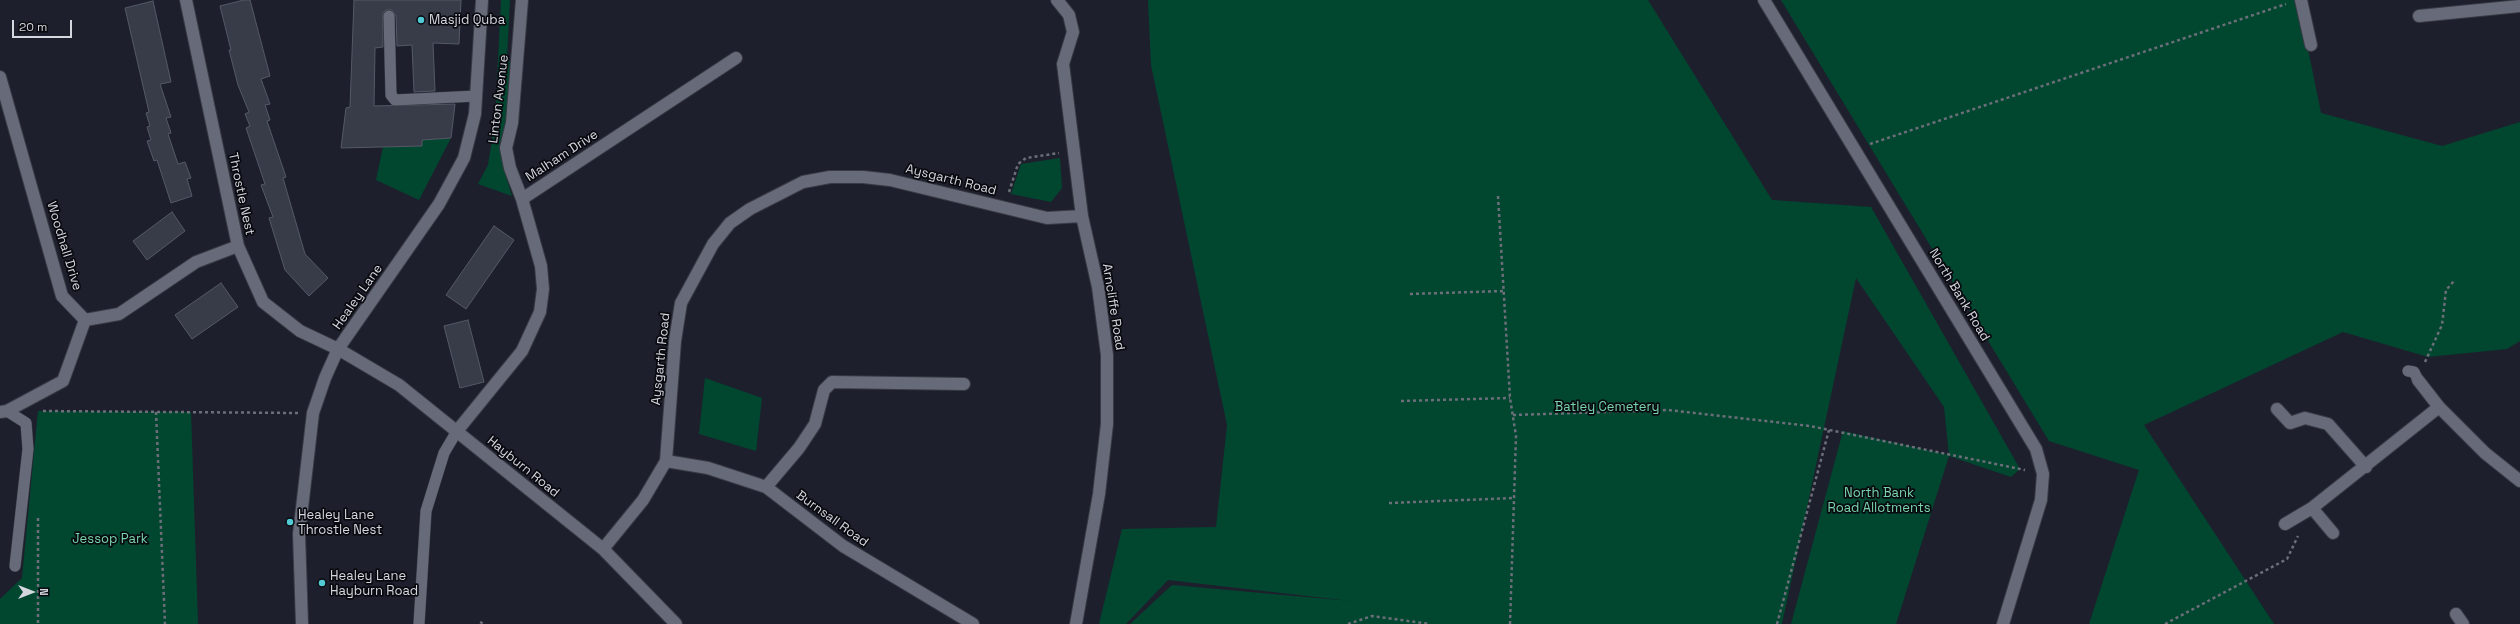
<!DOCTYPE html>
<html>
<head>
<meta charset="utf-8">
<style>
	body { margin:0 }
	#map { position:relative; width:2520px; height:624px; overflow:hidden; background:#1d202c; font-family:"Space Grotesk",sans-serif }
	canvas { display:block }
	.north { position:absolute; left:12px; top:572px; width:40px; height:40px; -webkit-text-stroke:3px #090a0f; paint-order:stroke; rotate:90deg; font-size:11px; font-weight:700; line-height:16px; text-align:center; color:#d5d7df }
	.north::after { content:''; display:block; margin:auto; width:14px; height:18px; background:#d5d7df; clip-path:polygon(50% 0,100% 100%,50% 72%,0 100%) }
	.scale { position:absolute; left:12px; top:20px; width:60px; height:18px; box-sizing:border-box; border:2px solid #d5d7df; border-top:0; padding-left:5px; font-size:12px; line-height:14px; white-space:nowrap; color:#d5d7df; -webkit-text-stroke:3px #090a0f; paint-order:stroke }
</style>
</head>
<body>
<div id="map">
<canvas width="2520" height="624"></canvas>
<div class="north">N</div>
<div class="scale">20 m</div>
</div>
<script>
const c = document.querySelector('canvas').getContext('2d');
c.lineJoin = 'round';
function fill(path, color) {
  c.fillStyle = color;
  c.fill(path, 'evenodd');
}
function poly(rows) {
  const path = new Path2D();
  for (const r of rows) {
    path.moveTo(r[0], r[1]);
    for (let i = 2; i < r.length; i += 2) path.lineTo(r[i], r[i + 1]);
  }
  return path;
}
function trace(path, color, width, dash) {
  c.strokeStyle = color;
  c.lineWidth = width;
  c.lineCap = dash ? 'butt' : 'round';
  c.setLineDash(dash || []);
  c.stroke(path);
}
function write(font, color, halo, rows, align = 'center') {
  c.font = font + ' "Space Grotesk",sans-serif';
  c.lineWidth = 3.5;
  c.setLineDash([]);
  c.textBaseline = 'middle';
  c.strokeStyle = halo;
  c.fillStyle = color;
  for (const [text, x, y, turn = 0] of rows) {
    c.save();
    c.translate(x, y);
    c.rotate((+turn || 0) * Math.PI / 180);
    c.textAlign = isNaN(turn) ? turn : align;
    if (halo) c.strokeText(text, 0, 0);
    c.fillText(text, 0, 0);
    c.restore();
  }
}
const green = poly([
	[501,0,510,0,507,57,513,67,502,151,503,166,512,196,478,184,488,165,495,122],
	[1148,0,1648,0,1772,200,1871,207,2020,469,2011,477,1949,456,1896,624,1791,624,1843,431,1949,455,1944,407,1856,278,1782,624,1130,624,1172,585,1351,601,1168,580,1126,624,1099,624,1122,529,1216,527,1227,425,1151,65],
	[1781,0,2298,0,2321,113,2442,146,2520,122,2520,341,2507,349,2428,357,2343,332,2144,425,2274,624,2089,624,2139,470,2049,441],
	[451,138,419,200,376,180,383,147,422,146,422,140],
	[1060,158,1062,188,1051,202,1011,194,1021,164],
	[705,378,762,398,756,451,699,434],
	[38,411,191,412,198,624,0,624,0,599,22,578]
]);
const building = poly([
	[244,0,250,0,270,76,261,79,270,104,265,105,270,120,267,121,286,177,283,178,305,254,328,278,309,296,285,270,269,218,273,217,261,185,265,184,246,128,250,126,245,114,249,112,238,85,229,50,231,50,220,6,244,0],
	[354,0,461,0,459,44,433,43,435,91,414,92,412,45,397,46,396,16,392,10,386,10,383,13,383,47,375,48,374,106,455,104,451,138,422,140,422,146,341,148,346,108,350,107,354,0],
	[153,1,171,82,160,84,171,117,166,118,171,133,168,134,178,164,185,162,191,178,187,179,192,196,171,203,157,160,154,161,147,141,151,140,147,127,150,126,146,113,149,112,125,8,153,1],
	[172,212,185,231,147,260,133,241,172,212],
	[494,226,514,240,466,309,446,295,494,226],
	[221,283,238,307,192,339,175,315,221,283],
	[468,320,484,382,460,388,444,326,468,320]
]);
const path = poly([
	[1870,144,2286,4],
	[1009,192,1018,164,1026,158,1059,153],
	[1498,196,1510,398,1516,436,1510,624],
	[1410,294,1504,291],
	[2425,362,2442,325,2446,290,2454,281],
	[1401,401,1510,398],
	[43,411,298,413],
	[156,412,165,624],
	[1513,415,1668,410,1810,426,2025,470],
	[1389,503,1514,498],
	[38,518,38,624],
	[480,622,484,624],
	[1348,624,1372,616,1430,624],
	[1777,624,1829,430],
	[2165,624,2287,559,2298,536]
]);
const lane = poly([
	[389,16,391,95,395,100,476,96],
	[2408,371,2414,372,2418,380],
	[7,411,26,423,28,449,15,566],
	[419,624,426,511,444,453,457,431]
]);
const street = poly([
	[186,0,238,246,263,302,300,331,338,349,399,385,603,549,676,624],
	[522,0,512,123,506,148,510,168,522,199],
	[1057,0,1069,15,1073,32,1063,64,1082,216,1098,287,1107,355,1107,424,1099,494,1076,624],
	[1764,0,2036,449,2043,474,2041,500,2003,624],
	[2301,0,2311,45],
	[2419,16,2520,6],
	[0,77,62,296,85,320,119,314,196,262,238,246],
	[2418,380,2439,407,2485,453,2520,481],
	[2277,409,2290,423,2305,418,2328,424,2366,467],
	[0,412,7,411,63,381,85,320],
	[457,431,522,351,540,312,543,289,541,266,522,199,736,58],
	[666,461,708,468,766,487,843,546,973,624],
	[766,487,799,448,815,424,824,390,832,382,964,384],
	[2312,508,2333,533],
	[2285,524,2312,508,2439,407],
	[603,549,643,500,666,461,675,341,681,303,713,244,730,223,750,209,803,182,830,177,863,177,890,180,1047,218,1082,216],
	[2456,614,2463,624]
]);
const secondary = poly([
	[302,624,299,534,313,413,325,378,338,349,439,204,464,158,475,114,482,0]
]);
const markers = [
	[421,20,4,"#52cbd7"],
	[290,522,4,"#52cbd7"],
	[322,583,4,"#52cbd7"]
];
const poiNames = [
	["Masjid Quba",429,20],
	["Healey Lane",298,515],
	["Throstle Nest",298,530],
	["Healey Lane",330,576],
	["Hayburn Road",330,591]
];
const streetNames = [
	["Linton Avenue",499,99,-83],
	["Malham Drive",562,156,-33],
	["Aysgarth Road",951,180,14],
	["Throstle Nest",241,194,78],
	["Woodhall Drive",64,246,73],
	["North Bank Road",1959,295,59],
	["Healey Lane",358,297,-55],
	["Arncliffe Road",1113,307,81],
	["Aysgarth Road",661,359,-84],
	["Hayburn Road",523,467,39],
	["Burnsall Road",832,519,36]
];
const parkNames = [
	["Batley Cemetery",1607,407],
	["North Bank",1879,493],
	["Road Allotments",1879,508],
	["Jessop Park",110,539]
];
fill(green, '#014730');
fill(building, '#383c49');
trace(building, '#555967', 1);
trace(lane, '#383a45', 12);
trace(street, '#383a45', 14);
trace(secondary, '#383a45', 14);
trace(path, '#6c6f79', 2.5, [3, 3]);
trace(lane, '#676a79', 11);
trace(street, '#676a79', 12);
trace(secondary, '#676a79', 12);
for (const [x, y, r, color] of markers) {
  const dot = new Path2D();
  dot.arc(x, y, r, 0, 2 * Math.PI);
  c.fillStyle = color;
  c.fill(dot);
  trace(dot, '#090a0f', 1.5);
}
write('13px', '#d5d7df', '#090a0f', poiNames, 'left');
write('13px', '#d5d7df', '#090a0f', streetNames);
write('13px', '#78d4ac', '#090a0f', parkNames);
</script>
</body>
</html>
